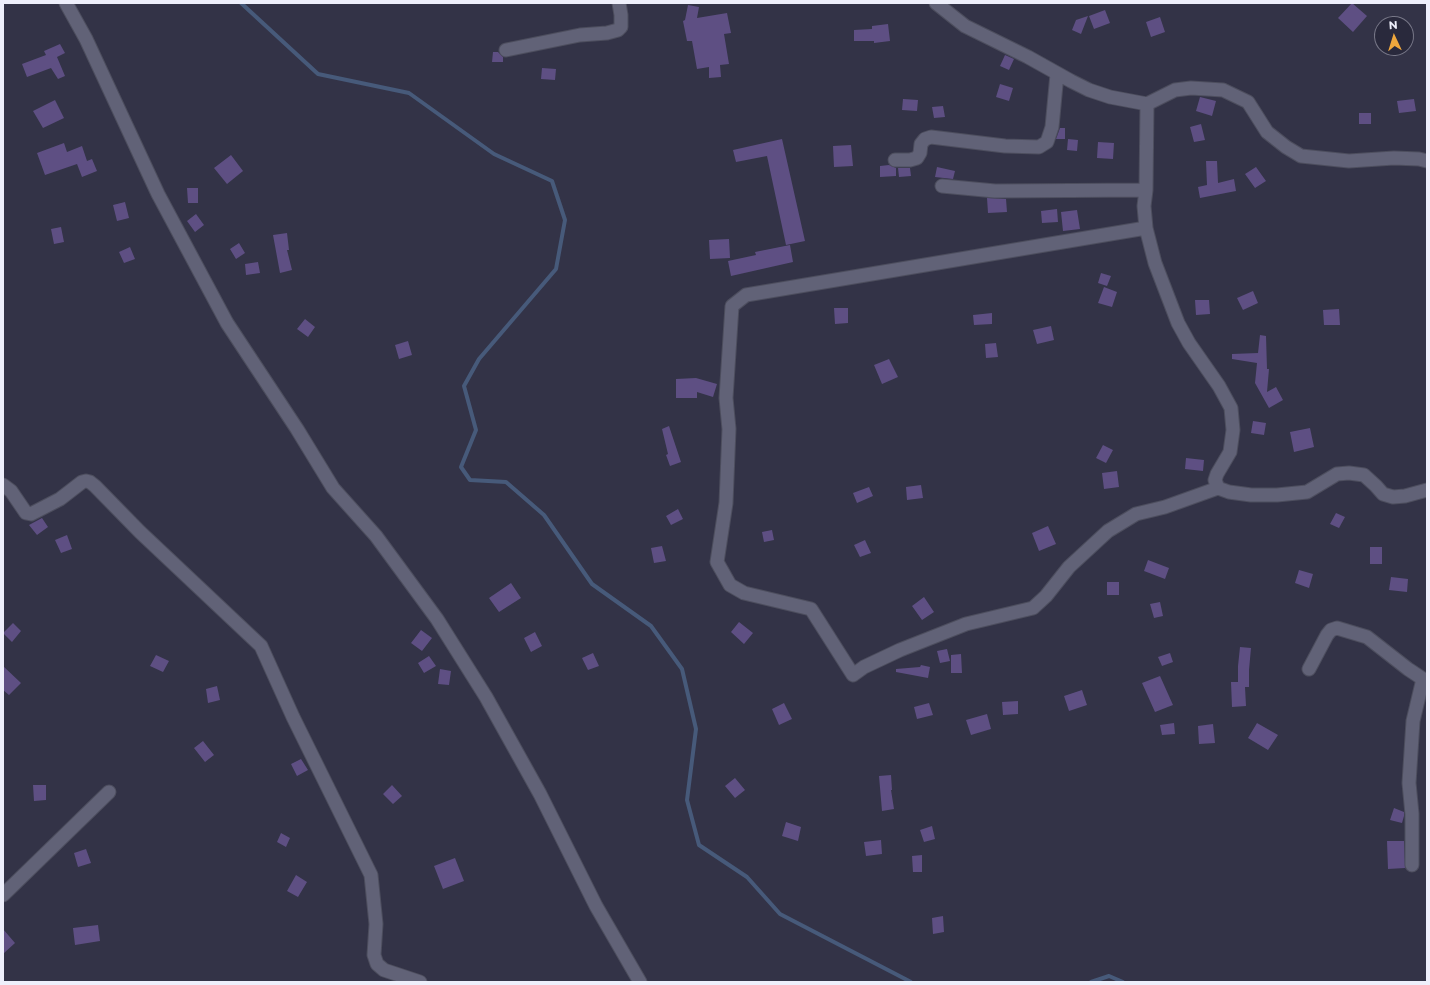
<!DOCTYPE html>
<html>
<head>
<meta charset="utf-8">
<style>
	body { margin:0 }
	#map { position:relative; width:1430px; height:985px; overflow:hidden; background:#333347; font-family:Montserrat,sans-serif }
	canvas { display:block }
	.frame { position:absolute; inset:0; border:4px solid #eeeffb; pointer-events:none }
	.north { position:absolute; left:1374px; top:16px; width:40px; height:40px; box-sizing:border-box; background:#29293c; border:1px solid #787888; border-radius:50%; rotate:356deg; font-size:11px; font-weight:700; line-height:16px; text-align:center; color:#eeeffb }
	.north::after { content:''; display:block; margin:auto; width:14px; height:18px; background:#efa73d; clip-path:polygon(50% 0,100% 100%,50% 72%,0 100%) }
</style>
</head>
<body>
<div id="map">
<canvas width="1430" height="985"></canvas>
<div class="frame"></div>
<div class="north">N</div>
</div>
<script>
const c = document.querySelector('canvas').getContext('2d');
c.lineJoin = 'round';
function poly(rows) {
  const path = new Path2D();
  for (const r of rows) {
    path.moveTo(r[0], r[1]);
    for (let i = 2; i < r.length; i += 2) path.lineTo(r[i], r[i + 1]);
  }
  return path;
}
function trace(path, color, width, dash) {
  c.strokeStyle = color;
  c.lineWidth = width;
  c.lineCap = dash ? 'butt' : 'round';
  c.setLineDash(dash || []);
  c.stroke(path);
}
function fill(path, color) {
  c.fillStyle = color;
  c.fill(path, 'evenodd');
}
const stream = poly([
	[241,3,318,74,409,93,494,154,552,181,565,220,556,269,479,359,464,386,476,430,461,467,470,480,506,482,544,515,592,584,651,626,682,669,696,729,687,800,699,845,747,877,780,914,911,982],
	[1091,982,1109,976,1123,982]
]);
const building = poly([
	[1352,3,1367,16,1353,32,1338,18],
	[688,5,699,7,697,18,727,13,731,33,724,34,729,64,720,65,721,77,709,78,709,67,697,69,692,41,687,41,683,21,685,20],
	[1105,10,1110,23,1094,29,1089,16],
	[1088,16,1081,34,1072,30,1076,20],
	[1160,17,1165,32,1151,37,1146,22],
	[888,24,890,41,874,43,874,41,854,41,854,30,872,29,872,26],
	[60,44,65,53,57,57,65,76,58,79,51,68,27,77,22,64,46,55,44,51],
	[493,52,498,52,503,57,503,62,492,62],
	[1005,55,1014,59,1009,70,1000,66],
	[542,68,556,69,555,80,541,79],
	[1000,84,1013,88,1009,101,996,97],
	[1200,97,1216,101,1212,116,1196,111],
	[903,99,918,100,917,111,902,110],
	[1414,99,1416,111,1399,113,1397,101],
	[55,100,64,118,43,128,33,111],
	[943,106,945,117,934,118,932,107],
	[1359,113,1371,113,1371,124,1359,124],
	[1201,124,1205,140,1194,142,1190,127],
	[1060,128,1065,128,1065,139,1056,139],
	[782,139,805,241,786,245,767,156,736,162,733,150],
	[1068,139,1078,140,1077,151,1067,150],
	[1098,142,1114,143,1113,159,1097,158],
	[64,143,67,152,82,146,87,161,92,159,97,171,82,177,77,164,45,175,37,153],
	[851,145,853,166,834,167,833,146],
	[231,155,243,171,227,184,214,168],
	[1206,161,1217,161,1218,183,1234,179,1236,191,1200,198,1198,187,1207,185],
	[889,165,896,168,896,176,880,177,880,166],
	[937,167,955,171,953,179,935,177],
	[1256,167,1266,181,1255,188,1245,174],
	[898,168,910,168,911,176,899,177],
	[187,188,198,188,198,203,188,203],
	[987,198,1006,199,1007,212,988,213],
	[125,202,129,218,117,221,113,205],
	[1057,209,1058,222,1042,223,1041,211],
	[1077,210,1080,229,1063,231,1061,212],
	[196,214,204,225,195,232,187,221],
	[61,227,64,242,54,244,51,229],
	[287,233,289,250,287,250,292,270,280,273,273,235],
	[729,239,730,258,710,259,709,240],
	[239,243,245,253,236,259,230,249],
	[790,245,793,262,731,276,728,261,756,255,755,252],
	[130,247,135,259,124,263,119,252],
	[258,262,260,273,246,275,245,264],
	[1101,273,1111,276,1107,286,1098,283],
	[1104,287,1117,292,1112,307,1098,303],
	[1253,291,1258,303,1243,310,1237,298],
	[1195,300,1209,300,1210,314,1196,315],
	[834,308,848,308,848,323,835,324],
	[1339,309,1340,325,1324,325,1323,310],
	[992,313,992,324,974,325,973,315],
	[305,319,315,327,308,337,297,329],
	[1051,326,1054,340,1037,344,1033,330],
	[1260,335,1266,336,1267,369,1269,369,1267,392,1276,387,1283,400,1269,408,1255,383,1257,363,1232,359,1232,354,1258,353],
	[408,341,412,355,399,359,395,345],
	[996,343,998,357,986,358,985,344],
	[889,359,898,377,882,384,874,365],
	[696,378,717,384,713,397,697,392,697,398,676,398,676,379],
	[1253,421,1266,423,1264,435,1251,433],
	[669,426,681,462,670,466,666,455,668,454,662,429],
	[1310,428,1314,447,1294,452,1290,432],
	[1103,445,1113,450,1106,463,1096,458],
	[1186,458,1204,460,1203,471,1185,469],
	[1117,471,1119,487,1104,489,1102,473],
	[921,485,923,498,907,500,906,487],
	[869,487,873,496,857,503,853,493],
	[678,509,683,519,671,525,666,516],
	[1336,513,1345,517,1339,528,1330,524],
	[42,518,48,527,37,535,29,525],
	[1048,526,1056,544,1039,551,1032,533],
	[772,530,774,540,764,542,762,532],
	[67,535,72,549,61,553,55,540],
	[865,540,871,553,860,557,854,545],
	[662,546,666,561,654,563,651,548],
	[1370,547,1382,547,1382,564,1370,564],
	[1148,560,1169,568,1165,579,1144,571],
	[1299,570,1313,574,1309,588,1295,583],
	[1391,577,1408,579,1407,592,1389,590],
	[1107,582,1119,582,1119,595,1107,595],
	[511,583,521,598,499,612,489,598],
	[924,597,934,612,922,620,912,606],
	[1160,602,1163,616,1154,618,1150,604],
	[739,622,753,633,744,644,731,632],
	[13,623,21,631,12,642,3,633],
	[421,630,432,638,422,651,411,643],
	[535,632,542,646,531,652,524,638],
	[1240,647,1251,648,1249,670,1249,687,1245,687,1246,706,1232,707,1231,682,1238,682,1238,666],
	[947,649,950,661,940,663,937,651],
	[593,653,599,666,588,670,582,658],
	[1170,653,1173,662,1162,666,1158,657],
	[961,654,962,673,951,673,951,655],
	[156,655,169,661,163,672,150,666],
	[429,656,436,666,424,673,418,663],
	[921,665,930,667,928,678,896,672,896,669,920,667],
	[3,666,21,683,9,695,3,690],
	[440,669,451,671,449,685,438,684],
	[1160,676,1173,705,1155,712,1142,683],
	[217,686,220,700,208,703,206,689],
	[1082,690,1087,705,1069,711,1064,696],
	[1018,701,1018,714,1003,715,1002,702],
	[784,703,792,719,779,725,772,709],
	[929,703,933,715,917,719,914,707],
	[987,714,991,729,971,735,966,720],
	[1174,723,1175,734,1162,735,1160,725],
	[1257,723,1278,735,1268,750,1248,738],
	[1213,724,1215,743,1199,744,1198,726],
	[203,741,214,755,205,762,194,748],
	[301,759,308,770,297,776,291,764],
	[891,775,892,790,891,790,894,809,882,811,879,776],
	[735,778,745,790,735,798,725,786],
	[33,785,46,785,46,800,34,801],
	[392,785,402,796,393,804,383,794],
	[1394,808,1404,812,1404,816,1402,823,1390,820],
	[786,822,801,827,798,841,782,836],
	[932,826,935,839,924,842,920,830],
	[281,833,290,838,286,847,277,842],
	[881,840,882,854,866,856,864,842],
	[1387,841,1404,841,1405,868,1388,869],
	[86,849,91,863,78,867,74,853],
	[922,855,922,872,913,872,912,856],
	[455,858,464,881,443,889,434,866],
	[296,875,307,882,298,897,287,891],
	[943,916,944,932,933,934,932,918],
	[98,925,100,941,75,945,73,928],
	[3,929,15,943,3,954]
]);
const minor = poly([
	[66,3,86,39,158,194,227,323,297,429,333,488,376,536,437,619,486,697,540,794,596,906,640,982],
	[936,3,965,26,1028,57,1071,81,1089,90,1110,97,1147,104,1175,90,1191,88,1223,90,1248,102,1267,132,1286,147,1301,156,1349,161,1394,158,1419,159,1427,161],
	[506,50,580,35,607,33,618,30,621,27,621,15,619,3],
	[1147,104,1146,190,1144,206,1146,228,1155,263,1178,323,1189,343,1219,386,1231,408,1233,430,1230,452,1217,474,1215,480,1218,488],
	[895,160,910,160,917,158,920,153,921,144,925,139,931,137,1005,146,1039,147,1047,142,1052,127,1057,74],
	[942,186,995,191,1146,190],
	[1146,228,746,295,732,306,726,398,729,429,726,503,717,562,730,585,744,593,811,609,853,675,864,667,900,650,966,624,1033,608,1046,596,1069,567,1108,531,1136,514,1165,507,1218,488,1229,492,1251,495,1277,495,1307,492,1337,474,1349,473,1364,475,1376,486,1383,494,1393,497,1405,496,1427,490],
	[3,485,11,491,26,513,31,514,60,499,82,482,86,481,90,482,95,486,140,532,261,646,293,717,371,875,376,924,374,955,377,964,384,970,420,982],
	[1309,669,1327,635,1331,630,1337,628,1367,637,1408,669,1423,679,1427,680],
	[1412,865,1412,814,1409,783,1413,721,1423,679],
	[3,895,109,792]
]);
trace(stream, '#475a7a', 4);
fill(building, '#5e4f83');
trace(minor, '#4d4e5e', 15);
trace(minor, '#616277', 13);
</script>
</body>
</html>
